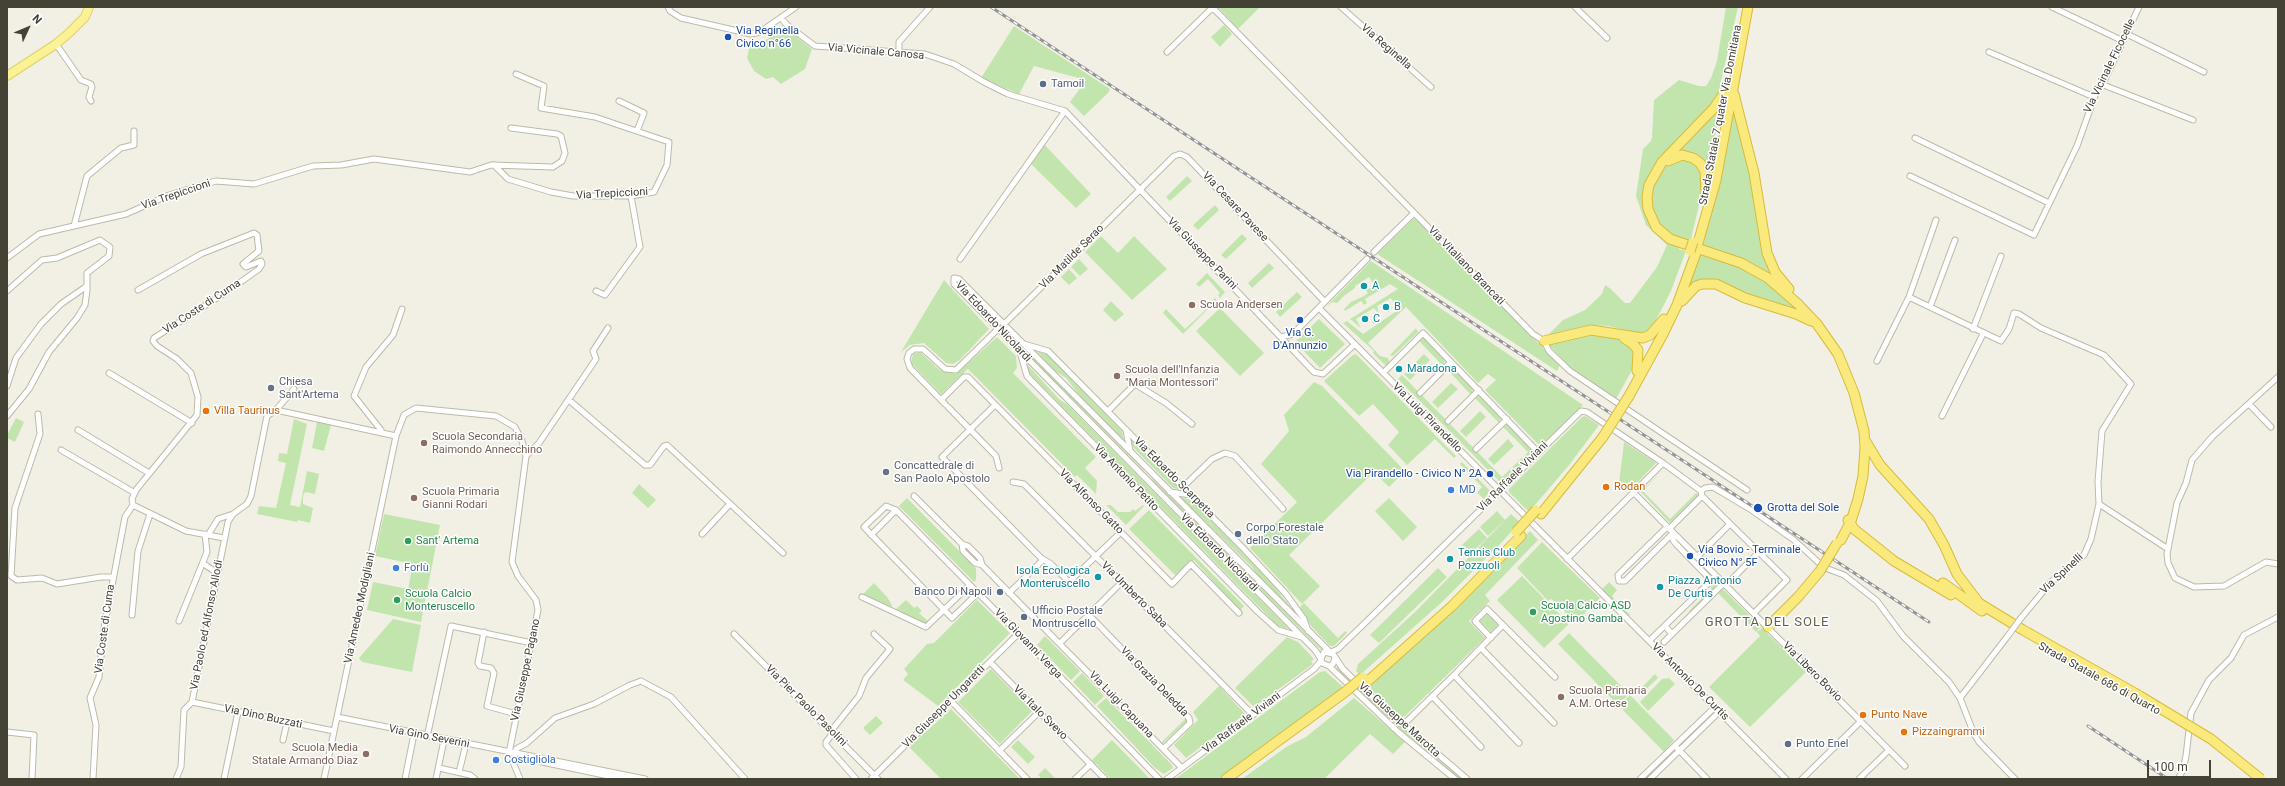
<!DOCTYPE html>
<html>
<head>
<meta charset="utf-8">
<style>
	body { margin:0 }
	#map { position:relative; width:2285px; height:786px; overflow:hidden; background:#f2f0e5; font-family:Roboto,sans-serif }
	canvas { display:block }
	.frame { position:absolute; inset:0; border:8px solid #444135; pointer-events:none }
	.north { position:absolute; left:8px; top:8px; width:40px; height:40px; -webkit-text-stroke:3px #fff; paint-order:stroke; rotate:46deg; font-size:11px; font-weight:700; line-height:16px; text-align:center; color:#444135 }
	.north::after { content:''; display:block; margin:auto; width:14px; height:18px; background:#444135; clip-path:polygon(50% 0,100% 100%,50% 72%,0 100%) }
	.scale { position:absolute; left:2147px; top:760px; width:64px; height:18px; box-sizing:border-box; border:2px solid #444135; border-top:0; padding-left:5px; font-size:12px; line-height:14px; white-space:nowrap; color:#444135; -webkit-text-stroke:3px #fff; paint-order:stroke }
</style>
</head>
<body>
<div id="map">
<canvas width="2285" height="786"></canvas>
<div class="frame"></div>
<div class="north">N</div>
<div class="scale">100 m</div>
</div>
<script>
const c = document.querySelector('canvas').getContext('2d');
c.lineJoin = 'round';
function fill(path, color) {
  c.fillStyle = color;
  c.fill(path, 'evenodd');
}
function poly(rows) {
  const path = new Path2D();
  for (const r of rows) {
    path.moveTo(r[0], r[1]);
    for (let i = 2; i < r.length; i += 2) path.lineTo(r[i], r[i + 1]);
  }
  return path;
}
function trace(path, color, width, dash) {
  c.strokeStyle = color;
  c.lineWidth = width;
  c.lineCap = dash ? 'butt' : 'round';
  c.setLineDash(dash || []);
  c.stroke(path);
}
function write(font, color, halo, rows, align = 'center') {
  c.font = font + ' Roboto,sans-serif';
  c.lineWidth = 3;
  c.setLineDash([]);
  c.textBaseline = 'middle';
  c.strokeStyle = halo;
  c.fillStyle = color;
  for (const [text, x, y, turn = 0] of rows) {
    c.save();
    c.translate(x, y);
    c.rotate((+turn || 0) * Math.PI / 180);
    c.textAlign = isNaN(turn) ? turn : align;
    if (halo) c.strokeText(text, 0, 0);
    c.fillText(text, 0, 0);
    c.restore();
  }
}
const green = poly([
	[1218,7,1260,7,1238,29],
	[1726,7,1738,7,1717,99,1655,164,1645,184,1643,193,1646,214,1679,247,1679,249,1686,251,1671,291,1653,326,1650,331,1642,334,1608,326,1592,325,1546,337,1563,320,1585,310,1602,294,1605,285,1611,289,1625,303,1630,303,1657,267,1667,245,1646,225,1636,196,1643,149,1651,141,1652,137,1654,100,1679,80,1699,86,1706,86,1711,78,1717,61],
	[1224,25,1232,34,1220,47,1211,37],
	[1014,26,1110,89,1108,93,1084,116,1070,102,1086,80,1034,66,1019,94,981,78],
	[784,27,812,49,805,69,781,84,773,77,766,79,754,71,747,58,750,44,763,42],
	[1721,104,1721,106,1708,172,1688,153,1678,150],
	[1733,107,1778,279,1702,246,1710,215],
	[1044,144,1091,194,1076,208,1030,163],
	[1684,157,1701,168,1703,189,1690,243,1677,239,1660,225,1653,212,1651,201,1653,184,1660,171,1667,163],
	[1187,176,1192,181,1170,201,1166,197],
	[1215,205,1219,210,1198,230,1193,225],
	[1413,219,1416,219,1560,365,1557,371,1377,254],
	[1242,234,1247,239,1226,259,1221,255],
	[1101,236,1118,253,1134,236,1167,269,1132,300,1085,252],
	[1700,252,1728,261,1766,281,1801,311,1782,308,1722,284,1687,289],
	[1079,259,1088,269,1080,276,1071,267],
	[1371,261,1583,405,1541,447,1485,390,1496,380,1488,374,1478,383,1406,307,1368,343,1380,356,1388,358,1390,363,1386,366,1373,353,1374,351,1343,323,1347,321,1363,334,1398,310,1391,298,1377,306,1379,314,1374,308,1356,319,1361,328,1350,319,1398,289,1390,284,1365,299,1367,303,1364,305,1361,301,1345,311,1344,309,1351,302,1364,296,1368,293,1366,290,1375,286,1369,277,1355,286,1355,288,1344,296,1337,303,1333,302,1327,306],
	[1269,263,1274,268,1252,288,1248,283],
	[1069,269,1077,278,1069,285,1061,277],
	[1207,273,1225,292,1220,298,1218,295,1220,293,1208,279,1199,287,1196,284],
	[944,280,989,329,960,360,953,364,946,363,924,343,910,345,901,352],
	[957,282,959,282,999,325,998,325],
	[1297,292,1302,297,1280,317,1276,312],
	[1215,298,1217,300,1183,334,1163,313,1166,309,1185,329,1208,308,1206,306],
	[1111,301,1124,314,1115,322,1103,310],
	[1220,308,1264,353,1240,376,1196,331],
	[1319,319,1345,344,1320,368,1295,342],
	[1416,328,1418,332,1393,356,1390,355],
	[1005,330,1144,470,1144,471,1005,332],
	[1582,334,1608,335,1633,346,1635,365,1616,399,1572,369,1549,345],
	[997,337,1016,356,1017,368,1013,373,1096,457,1085,468,1097,481,1096,494,1077,475,1075,477,968,369,941,394,911,363,913,354,920,352,940,370,956,374],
	[1421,338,1425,339,1445,360,1443,366,1418,340],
	[1036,351,1047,354,1122,431,1124,441,1079,395,1066,378,1055,371],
	[1356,354,1437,437,1456,456,1454,458,1435,439,1407,465,1388,445,1399,432,1373,404,1359,416,1324,381,1353,355],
	[1424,354,1430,360,1410,380,1404,374],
	[1025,362,1059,399,1068,405,1290,630,1278,626,1029,373],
	[1449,367,1453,368,1473,389,1471,395,1447,369],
	[1402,375,1502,477,1528,452,1502,426,1505,424,1507,423,1533,450,1533,453,1501,483,1398,379],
	[1314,382,1322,386,1405,471,1389,487,1374,472,1289,555,1320,586,1302,604,1250,548,1297,502,1261,464,1289,431,1284,415],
	[1451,383,1458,389,1438,408,1432,402],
	[1478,396,1482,397,1501,417,1499,423,1475,398],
	[1480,411,1486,417,1466,437,1460,431],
	[1585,416,1599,425,1570,464,1529,512,1509,492,1509,489,1582,417],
	[16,418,24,422,15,442,7,438,7,435],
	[294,419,307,424,290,505,300,507,307,471,319,474,315,494,305,492,303,496,303,504,313,508,310,523,298,520,297,522,257,514,259,506,276,508,286,463,278,461,279,453,287,454],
	[317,422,331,425,324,451,312,448],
	[1508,439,1514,446,1494,465,1488,459],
	[1131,440,1181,490,1173,488,1133,447],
	[1624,442,1656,463,1633,487,1619,483],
	[1462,462,1490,491,1484,499,1477,493,1482,487,1460,464],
	[1666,467,1643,491,1670,519,1696,493,1699,495,1670,523,1641,492],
	[1153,479,1321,648,1321,650,1151,481],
	[639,484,656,500,648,508,632,493],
	[1180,497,1191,500,1271,582,1300,619,1257,575,1252,567],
	[907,498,976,568,976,580,974,582,899,506],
	[1389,498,1417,527,1403,541,1375,511],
	[1106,505,1111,505,1118,512,1130,512,1133,509,1135,511,1143,505,1144,506,1126,525],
	[1149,510,1244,606,1240,611,1194,560,1175,575,1129,529],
	[1497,511,1505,520,1488,536,1480,527],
	[384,514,440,525,421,622,367,610,373,582,408,589,413,564,375,556],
	[1511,514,1520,522,1503,541,1442,602,1360,675,1356,671,1358,664,1415,612],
	[1479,529,1487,538,1470,554,1462,545],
	[1530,531,1538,540,1485,595,1490,601,1469,621,1485,638,1405,716,1400,718,1378,698,1369,685,1407,652],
	[1542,542,1600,598,1574,624,1560,605,1551,599,1548,601,1517,568],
	[1438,568,1447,577,1379,643,1370,635],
	[1522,576,1569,624,1544,648,1497,600],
	[1715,581,1719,585,1691,613,1689,611,1711,589,1711,586],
	[1609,582,1617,590,1612,596,1630,615,1629,616,1602,589],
	[874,583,887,597,892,605,891,607,863,594],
	[1723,589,1761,627,1756,632,1718,593],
	[906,600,914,608,917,606,922,611,919,613,928,621,925,624,896,609],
	[977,600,1010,633,938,706,903,680,908,674,904,669,927,644,934,643],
	[1304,603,1338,638,1345,631,1347,633,1334,646,1330,646,1311,626,1300,607],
	[1487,614,1498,625,1491,632,1480,621],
	[393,619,421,625,412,672,362,662,359,658],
	[1762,628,1806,672,1750,727,1709,687,1760,636,1757,632],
	[1569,633,1629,694,1618,705,1558,644],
	[1045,636,1080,671,1071,680,1037,645],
	[1287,637,1298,642,1314,659,1311,661,1313,664,1254,707,1235,688],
	[1338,666,1382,710,1463,779,1459,779,1380,712,1336,668],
	[991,669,1032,711,1000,744,958,702],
	[1325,671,1344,688,1250,758,1219,779,1175,779,1320,672],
	[1082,673,1104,696,1095,705,1073,682],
	[1655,674,1658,678,1641,694,1638,691],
	[1669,678,1675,684,1648,711,1640,702,1662,679],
	[1219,686,1245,714,1186,758,1174,745,1198,720,1193,712],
	[1630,695,1674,740,1664,752,1619,706],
	[1106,698,1172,765,1173,768,1164,774,1155,768,1097,706],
	[1354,698,1405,742,1393,754,1370,734,1324,779,1242,779,1286,747,1306,737],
	[951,709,1020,779,941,779,909,747],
	[876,716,883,723,870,735,863,728],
	[1186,718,1186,722,1162,744,1161,743],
	[1018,740,1035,757,1028,764,1011,747],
	[1112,740,1116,744,1150,779,1111,779,1092,760],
	[1045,768,1056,779,1042,779,1038,775]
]);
const minor = poly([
	[668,7,670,11,681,18,751,34,760,32,796,7],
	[1212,7,1533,334,1544,341,1549,351,1570,371,1747,490],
	[1341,7,1431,87],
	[1575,7,1607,38],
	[2052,7,2123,41],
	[781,18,787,25,815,46,925,54,954,64,984,82,1008,94,1065,111,1314,372,1323,374,1354,345],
	[2127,34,2204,72],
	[56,44,81,80,91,84,92,87,89,97,91,101],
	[899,51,899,42,930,7],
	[1167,52,1213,7],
	[1989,52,2094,97],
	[2101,84,2193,120],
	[619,101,644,113,637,131],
	[1915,138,2049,203],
	[494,165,508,179,551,192,573,196,631,196,654,192,667,165,669,142,595,117,541,108,544,86,516,74],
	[1910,176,2034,235,2077,146,2097,90,2105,79,2139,7],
	[74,226,87,176,121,148,134,145,134,131],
	[1374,252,1414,213],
	[7,258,39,234,126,214,169,195,216,181,254,184,313,166,341,165,374,159,470,172,491,165,553,167,562,161,565,153,561,136,557,134,511,128],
	[960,259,1065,111],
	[7,291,42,260,57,258,100,240,110,247,109,256,87,273,87,290,85,305,77,318,49,352,29,389,7,416],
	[596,291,605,295,640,247,631,196],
	[1909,297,2001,341,2009,329,2014,313,2019,314,2041,328,2104,355,2131,384,2102,431,2098,482,2099,504,2091,539,2084,555,2051,582,2021,618],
	[1930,307,1955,240],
	[1320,309,1786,779],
	[1004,324,1174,156,1180,154,1187,157,1324,301],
	[1973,329,2001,256],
	[1281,337,1293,334,1367,259],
	[1024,344,1048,351,1243,548,1286,594,1304,619,1308,631],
	[1020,352,1027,376,1258,612,1278,630,1302,637],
	[1877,361,1909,297,1936,220],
	[109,373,192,423],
	[1383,373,1423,333,1538,452],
	[2278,377,2212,437,2192,460,2186,483,2177,503,2167,554,2168,563,2175,578,2194,587,2224,586,2266,562,2278,564],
	[7,386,16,358,41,324,61,304,87,286],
	[1420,393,1451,362],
	[569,400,645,465,650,465,664,446,667,445,783,553],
	[941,400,964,377,968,377,1172,584,1191,564,1239,613],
	[945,404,910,368,907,359,909,353,914,349,923,349,945,369,956,370,998,329],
	[2249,404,2271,427],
	[995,405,942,457,1041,558,1051,564,1069,582,1121,532],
	[948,407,952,411],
	[276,410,396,436],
	[1108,411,1135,384,1166,403,1192,424],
	[954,413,996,456,999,468],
	[38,414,40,434,15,508,11,576,17,580,42,578,57,584,101,577,112,577],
	[1942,416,1983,334],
	[1448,421,1479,390],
	[78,430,149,473],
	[1126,430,1130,451],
	[381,433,381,430,354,396,366,367,393,335,402,309],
	[1476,449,1507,419],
	[61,450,135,493],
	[526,456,539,443,596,359,593,351,608,328],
	[1013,482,1024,484,1253,715],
	[1183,487,1212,459,1225,453,1235,456,1283,509],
	[1701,491,1705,488,1713,487,1750,509,1794,540,1818,562,1828,569,1844,575,1877,601,1903,636,1949,682,1960,698,1974,734,1979,742,2015,779],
	[1170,492,1191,495],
	[1634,493,1905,766],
	[914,496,962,544],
	[2099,504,2165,547],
	[133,505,186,531,224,538],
	[1667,527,1618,575,1619,581,1625,581,1673,533],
	[1669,529,1702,496,1787,580,1754,613],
	[1673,533,1673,540,1676,544,1711,580],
	[702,534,730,504],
	[208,535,218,519,233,514],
	[871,535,896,510],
	[1697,557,1730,524],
	[1567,559,1663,463],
	[204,564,217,573],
	[982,565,980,558,968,546,962,544,963,551,975,563,982,565,1182,768],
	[1726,585,1759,552],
	[978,593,952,618,864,527,886,506,896,510,970,585,1016,631,1159,779],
	[1009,593,1043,560],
	[862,597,926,627,970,585],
	[132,615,138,551,150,514],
	[1089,615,1189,718,1190,723,1163,749],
	[179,621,207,552,205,534],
	[1503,625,1555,677],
	[1665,626,1672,634,1724,583],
	[484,632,478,663,480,666,491,668,494,673,487,706,516,714],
	[734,634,878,779],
	[1649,641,1716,576],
	[1664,642,1672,634],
	[1060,643,1122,582],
	[1481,648,1554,723],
	[1331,652,1338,649,1368,620,1581,411,1587,412,1663,463,1701,491,1702,496],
	[1335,658,1333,664,1329,666,1322,663,1321,659,1324,652,1333,654,1343,669,1377,702,1467,779],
	[1321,659,1315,650,954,284,954,278,959,279,1329,651],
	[990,662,1105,779],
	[1329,666,1398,732,1455,779],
	[1454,675,1519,743],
	[1432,696,1481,747],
	[1960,698,2007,637],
	[951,701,1027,779],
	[192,702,334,731],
	[337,717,645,779],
	[1403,725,1454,675,1503,625,1487,609,1475,621,1491,638],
	[831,731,859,696,866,678,890,649,874,634],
	[7,732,34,735,32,779],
	[833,733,826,742,826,745,856,779],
	[427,737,451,626,532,643],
	[283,740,287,723],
	[1677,748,1707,779],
	[999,751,1039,712],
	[522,756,528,759,623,779],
	[439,768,470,775,475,779],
	[459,772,466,744],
	[93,779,96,725,90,698,99,677,104,628,125,517,133,505,132,499,136,490,197,415,198,397,191,373,177,359,157,346,153,341,154,338,228,291,259,269,262,264,261,261,246,267,243,264,259,251,257,235,254,233,201,254,138,290],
	[176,779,181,767,184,710,192,702,228,522,233,514,247,504,251,496,267,416,276,410,294,389],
	[224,779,238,712],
	[324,779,396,436,404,415,416,408,496,416,515,427,522,441,526,456,512,562,518,576,536,600,538,610,509,753],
	[405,779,414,734],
	[436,779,444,740],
	[520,779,513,762,516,749,527,743,555,718,594,704,630,685,641,681,671,697,745,779],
	[871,779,1018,634],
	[1075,779,1091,764],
	[1167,779,1314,669,1321,661],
	[1640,779,1715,707],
	[1650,779,1719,712],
	[1802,779,1861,721],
	[1859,779,1889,750],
	[2178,779,2183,770,2186,756,2191,713,2209,680,2231,658,2244,635,2278,617]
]);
const primary = poly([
	[7,76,56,44,69,33,85,17,89,7]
]);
const trunk = poly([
	[1727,89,1714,108,1662,162,1649,185,1647,197,1648,209,1656,227,1670,239,1741,263,1768,278,1798,304,1817,324,1838,354,1854,393,1864,431,1865,448,1863,476,1858,499,1851,521,1841,540],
	[1734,94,1754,173,1767,253,1775,272,1789,289],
	[1668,161,1682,155,1693,158,1700,163,1705,171,1706,194],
	[1698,243,1716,180,1748,7],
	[1682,301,1696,286,1702,284,1716,284,1745,298,1796,314,1811,321],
	[1624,338,1633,344,1638,350,1637,371],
	[1544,341,1591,330,1643,338,1650,335,1664,319],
	[1629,396,1663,334,1677,305,1696,253],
	[1865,440,1880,465,1929,519,1944,545,1957,574,1979,603,2023,630,2140,696],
	[1541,514,1603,437],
	[1848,520,1854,529,1894,561,1951,595],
	[1943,583,1982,611],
	[1768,627,1798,597,1820,571],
	[1368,681,1452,606,1521,536],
	[1226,779,1345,692]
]);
const rail = poly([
	[991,7,1929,622],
	[2088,726,2168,779]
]);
const minorBridge = poly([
	[2007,637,2021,618]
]);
const trunkBridge = poly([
	[1690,251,1693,242],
	[1603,437,1629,396],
	[1516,532,1536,510],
	[1820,571,1837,543],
	[1345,692,1363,677],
	[2140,696,2211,739,2261,779]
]);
const markers = [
	[728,37,4,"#1a4fb4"],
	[1043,84,4,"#5c6f8a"],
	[1364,286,4,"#0f9aa8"],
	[1192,305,4,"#8d6e63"],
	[1386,307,4,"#0f9aa8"],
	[1365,319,4,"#0f9aa8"],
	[1300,320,4,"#1a4fb4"],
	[1399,369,4,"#0f9aa8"],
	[1117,376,4,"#8d6e63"],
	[271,388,4,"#6b7280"],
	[206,411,4,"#e8710a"],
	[424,443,4,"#8d6e63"],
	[886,472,4,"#6b7280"],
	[1490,474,4,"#1a4fb4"],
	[1606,487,4,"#e8710a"],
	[1451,490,4,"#3f7fe0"],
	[414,498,4,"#8d6e63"],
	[1758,508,5,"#1a4fb4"],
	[1238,534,4,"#5c6f8a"],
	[408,541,4,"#2e9e5b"],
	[1690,556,4,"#1a4fb4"],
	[1450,559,4,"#0f9aa8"],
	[396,568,4,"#3f7fe0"],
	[1098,577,4,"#0f9aa8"],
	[1660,587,4,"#0f9aa8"],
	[1000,592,4,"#5c6f8a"],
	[397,600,4,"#2e9e5b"],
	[1533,612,4,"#2e9e5b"],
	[1024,617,4,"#5c6f8a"],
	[1561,697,4,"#8d6e63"],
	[1863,715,4,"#e8710a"],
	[1904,732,4,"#e8710a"],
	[1788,744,4,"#5c6f8a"],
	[366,754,4,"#8d6e63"],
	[496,760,4,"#3f7fe0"]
];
const transitNames = [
	["Via Reginella",736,31],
	["Civico n°66",736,44],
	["Via G.",1300,333,"center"],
	["D'Annunzio",1300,346,"center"],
	["Via Pirandello - Civico N° 2A",1482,474,"right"],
	["Grotta del Sole",1767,508],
	["Via Bovio - Terminale",1698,550],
	["Civico N° 5F",1698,563]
];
const streetNames = [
	["Via Reginella",1386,47,41],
	["Via Vicinale Canosa",876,52,5],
	["Via Vicinale Ficocelle",2110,66,-64],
	["Strada Statale 7 quater Via Domitiana",1721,115,-79],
	["Via Trepiccioni",612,194,-3],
	["Via Trepiccioni",176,195,-19],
	["Via Cesare Pavese",1235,207,47],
	["Via Giuseppe Parini",1202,254,46],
	["Via Matilde Serao",1072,257,-45],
	["Via Vitaliano Brancati",1466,266,46],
	["Via Coste di Cuma",202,307,-33],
	["Via Edoardo Nicolardi",993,322,47],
	["Via Luigi Pirandello",1427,418,45],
	["Via Raffaele Viviani",1513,477,-45],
	["Via Antonio Petito",1126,478,46],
	["Via Edoardo Scarpetta",1174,478,45],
	["Via Alfonso Gatto",1091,502,45],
	["Via Edoardo Nicolardi",1219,553,45],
	["Via Spinelli",2062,574,-43],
	["Via Umberto Saba",1134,595,45],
	["Via Amedeo Modigliani",360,608,-78],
	["Via Paolo ed Alfonso Allodi",207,625,-79],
	["Via Coste di Cuma",105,629,-82],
	["Via Giovanni Verga",1028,644,46],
	["Via Giuseppe Pagano",526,670,-78],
	["Via Libero Bovio",1812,672,45],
	["Strada Statale 686 di Quarto",2099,679,29],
	["Via Grazia Deledda",1154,682,46],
	["Via Antonio De Curtis",1690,682,45],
	["Via Luigi Capuana",1121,705,46],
	["Via Pier Paolo Pasolini",806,706,45],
	["Via Giuseppe Ungaretti",944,707,-45],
	["Via Italo Svevo",1040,713,45],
	["Via Dino Buzzati",263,717,12],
	["Via Giuseppe Marotta",1399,720,42],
	["Via Raffaele Viviani",1242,723,-37],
	["Via Gino Severini",429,737,11]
];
const serviceNames = [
	["Tamoil",1051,84],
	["Corpo Forestale",1246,528],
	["dello Stato",1246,541],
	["Banco Di Napoli",992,592,"right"],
	["Ufficio Postale",1032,611],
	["Montruscello",1032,624],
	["Punto Enel",1796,744]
];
const cultureNames = [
	["A",1372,286],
	["B",1394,307],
	["C",1373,319],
	["Maradona",1407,369],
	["Tennis Club",1458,553],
	["Pozzuoli",1458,566],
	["Isola Ecologica",1090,571,"right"],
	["Monteruscello",1090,584,"right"],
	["Piazza Antonio",1668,581],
	["De Curtis",1668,594]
];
const educationNames = [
	["Scuola Andersen",1200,305],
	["Scuola dell'Infanzia",1125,370],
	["\"Maria Montessori\"",1125,383],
	["Scuola Secondaria",432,437],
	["Raimondo Annecchino",432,450],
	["Scuola Primaria",422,492],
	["Gianni Rodari",422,505],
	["Scuola Primaria",1569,691],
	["A.M. Ortese",1569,704],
	["Scuola Media",358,748,"right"],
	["Statale Armando Diaz",358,761,"right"]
];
const worshipNames = [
	["Chiesa",279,382],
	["Sant'Artema",279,395],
	["Concattedrale di",894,466],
	["San Paolo Apostolo",894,479]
];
const foodNames = [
	["Villa Taurinus",214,411],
	["Rodan",1614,487],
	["Punto Nave",1871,715],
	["Pizzaingrammi",1912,732]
];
const shopNames = [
	["MD",1459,490],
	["Forlù",404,568],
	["Costigliola",504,760]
];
const leisureNames = [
	["Sant' Artema",416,541],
	["Scuola Calcio",405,594],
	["Monteruscello",405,607],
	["Scuola Calcio ASD",1541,606],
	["Agostino Gamba",1541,619]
];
const quarterNames = [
	["GROTTA DEL SOLE",1767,623]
];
fill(green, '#c2e5ae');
trace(minor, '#bdbaa8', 7);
trace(primary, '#e0d165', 10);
trace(trunk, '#d8bb39', 11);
trace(minor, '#fff', 5);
trace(primary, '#fbf195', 8);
trace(trunk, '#faea7e', 9);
trace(rail, '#949494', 3);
trace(rail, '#fff', 1.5, [4.5]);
trace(minorBridge, '#bdbaa8', 7, []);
trace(trunkBridge, '#d8bb39', 11, []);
trace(minorBridge, '#fff', 5);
trace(trunkBridge, '#faea7e', 9);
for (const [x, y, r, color] of markers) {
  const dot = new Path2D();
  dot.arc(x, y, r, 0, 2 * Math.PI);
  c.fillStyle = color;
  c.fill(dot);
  trace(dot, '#fff', 1.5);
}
write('11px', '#164399', '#fff', transitNames, 'left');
write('11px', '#444135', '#fff', streetNames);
write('11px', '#4e5e75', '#fff', serviceNames, 'left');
write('11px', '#0d838f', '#fff', cultureNames, 'left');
write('11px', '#785e54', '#fff', educationNames, 'left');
write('11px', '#5b616d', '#fff', worshipNames, 'left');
write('11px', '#c56008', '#fff', foodNames, 'left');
write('11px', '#366cbe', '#fff', shopNames, 'left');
write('11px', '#27864d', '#fff', leisureNames, 'left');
c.letterSpacing = '1px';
write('13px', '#66614c', '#fff', quarterNames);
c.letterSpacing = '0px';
</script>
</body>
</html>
